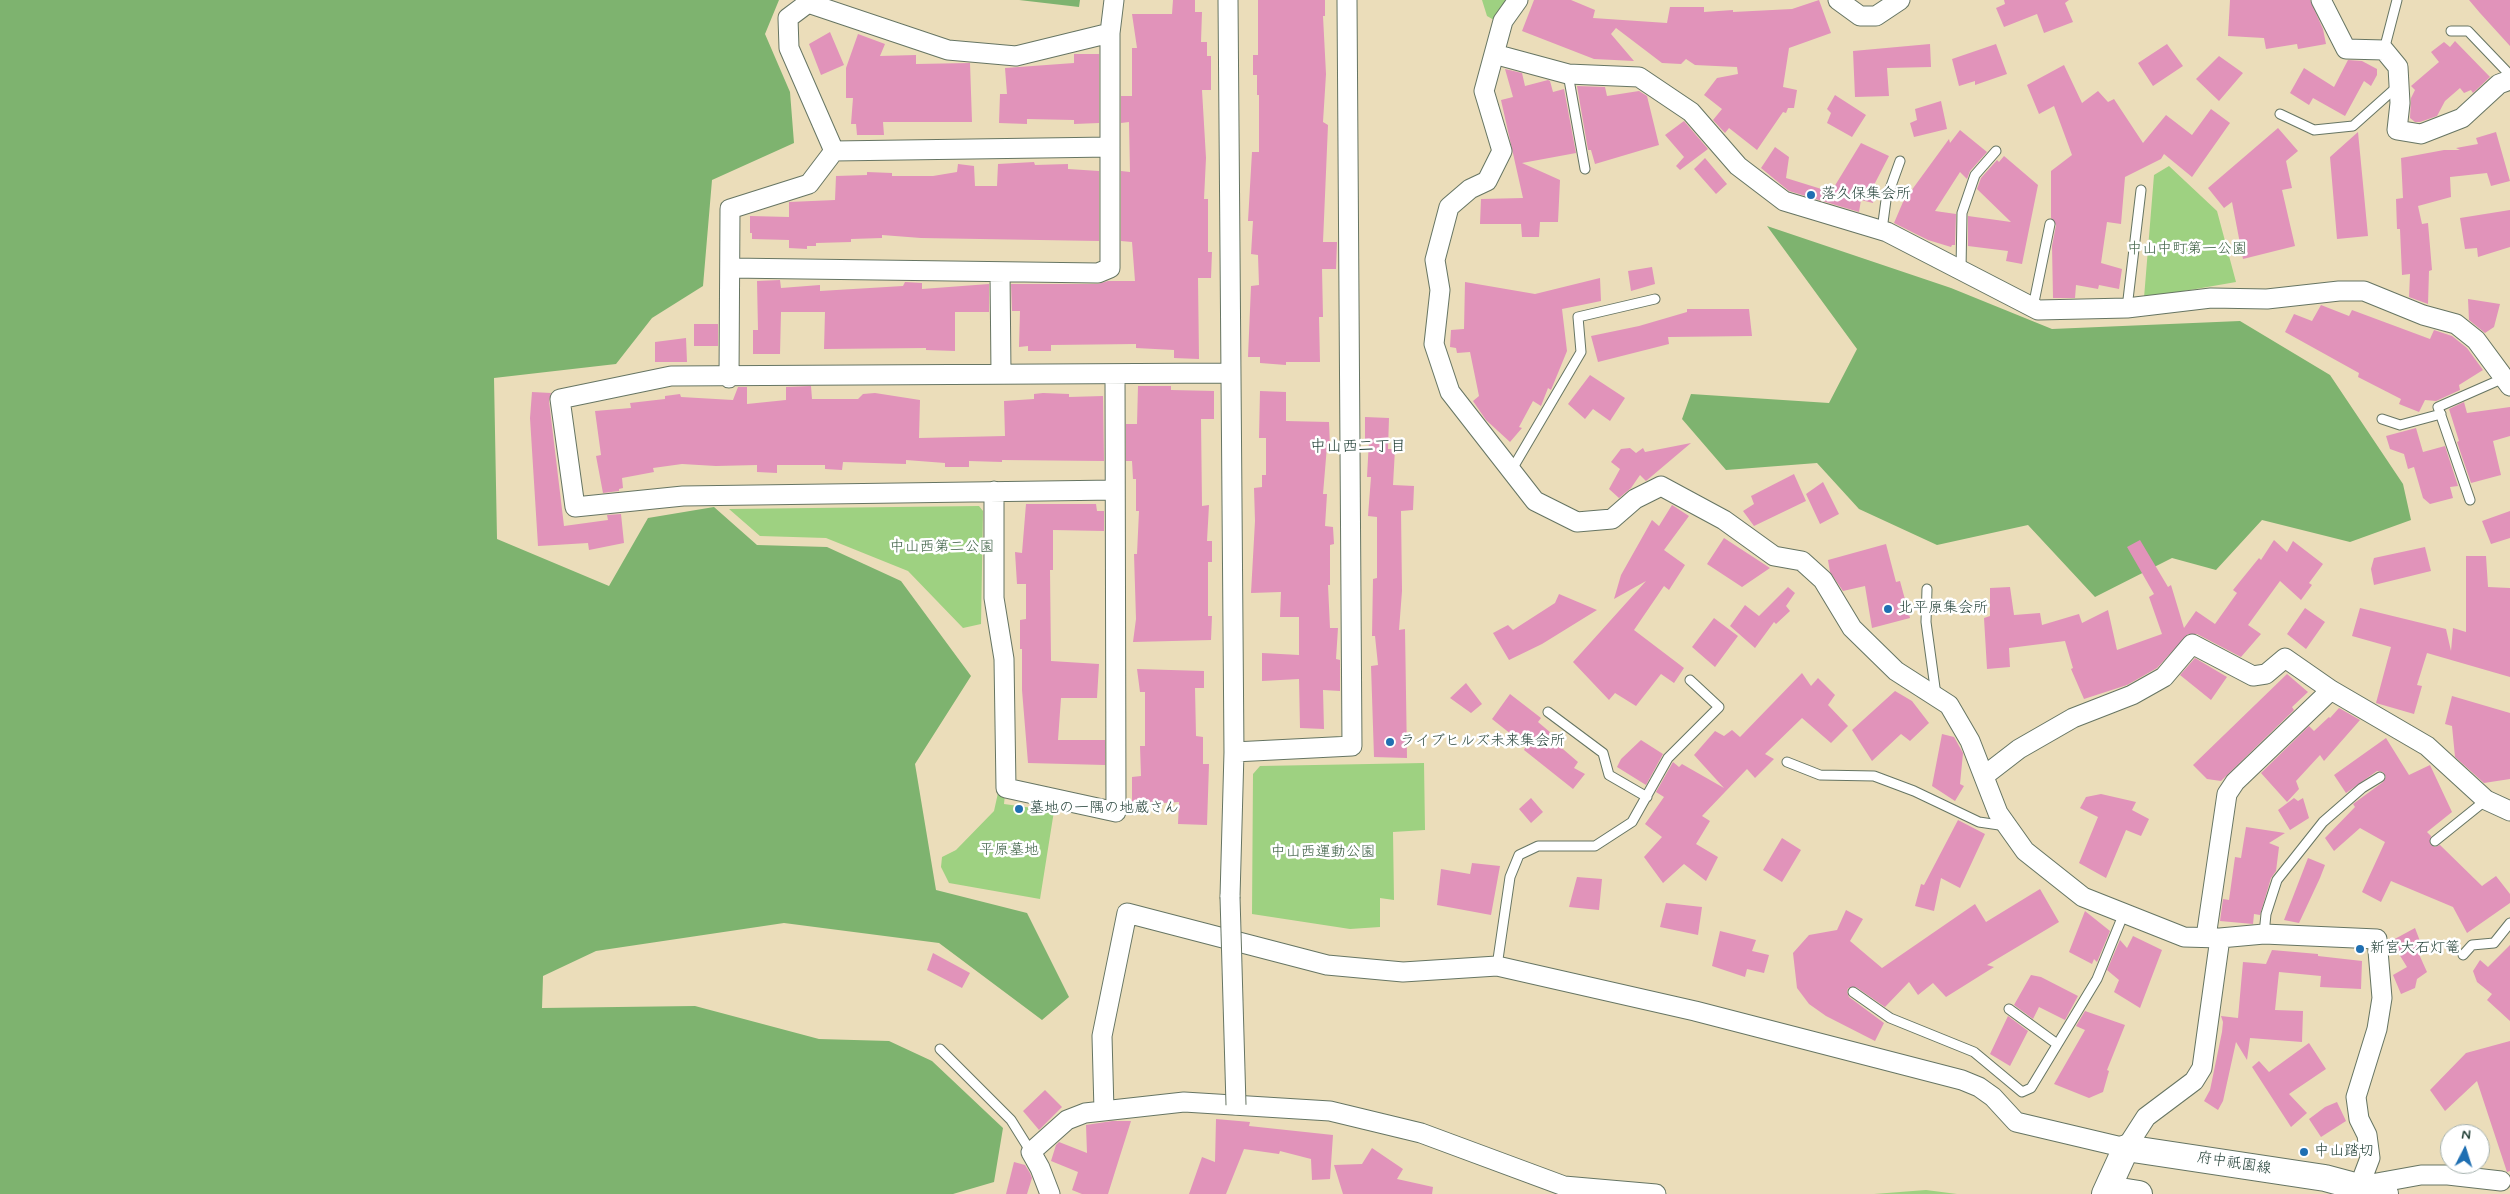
<!DOCTYPE html>
<html>
<head>
<meta charset="utf-8">
<style>
	body { margin:0 }
	#map { position:relative; width:2510px; height:1194px; overflow:hidden; background:#ebddba; font-family:Mynerve,sans-serif }
	canvas { display:block }
	.north { position:absolute; left:2440px; top:1124px; width:50px; height:50px; box-sizing:border-box; background:#fff; border:1px solid #a5b1ae; border-radius:50%; rotate:5deg; font-size:14px; font-weight:700; line-height:20px; text-align:center; color:#1f3d34 }
	.north::after { content:''; display:block; margin:auto; width:18px; height:22px; background:#1f6fb2; clip-path:polygon(50% 0,100% 100%,50% 72%,0 100%) }
</style>
</head>
<body>
<div id="map">
<canvas width="2510" height="1194"></canvas>
<div class="north">N</div>
</div>
<script>
const c = document.querySelector('canvas').getContext('2d');
c.lineJoin = 'round';
function fill(path, color) {
  c.fillStyle = color;
  c.fill(path, 'evenodd');
}
function poly(rows) {
  const path = new Path2D();
  for (const r of rows) {
    path.moveTo(r[0], r[1]);
    for (let i = 2; i < r.length; i += 2) path.lineTo(r[i], r[i + 1]);
  }
  return path;
}
function trace(path, color, width, dash) {
  c.strokeStyle = color;
  c.lineWidth = width;
  c.lineCap = dash ? 'butt' : 'round';
  c.setLineDash(dash || []);
  c.stroke(path);
}
function write(font, color, halo, rows, align = 'center') {
  c.font = font + ' Mynerve,"Klee One",sans-serif';
  c.lineWidth = 5;
  c.setLineDash([]);
  c.textBaseline = 'middle';
  c.strokeStyle = halo;
  c.fillStyle = color;
  for (const [text, x, y, turn = 0] of rows) {
    c.save();
    c.translate(x, y);
    c.rotate((+turn || 0) * Math.PI / 180);
    c.textAlign = isNaN(turn) ? turn : align;
    if (halo) c.strokeText(text, 0, 0);
    c.fillText(text, 0, 0);
    c.restore();
  }
}
const green = poly([
	[1482,0,1507,0,1494,20,1487,16],
	[2169,166,2217,211,2236,282,2144,298,2154,175],
	[979,506,983,511,981,624,963,628,908,571,826,538,760,536,729,509],
	[1424,763,1425,830,1393,832,1394,900,1380,898,1380,927,1350,929,1252,914,1253,774,1260,766],
	[998,793,1005,794,1004,804,1054,811,1040,899,949,883,941,867,942,857,956,850,994,811],
	[1926,1190,1957,1194,1874,1194]
]);
const forest = poly([
	[0,0,779,0,765,34,790,92,794,143,712,180,703,286,652,318,616,364,494,378,497,539,609,586,648,518,714,507,757,545,827,547,901,581,971,676,915,764,936,890,1027,913,1069,997,1042,1020,939,943,784,923,596,951,543,976,542,1008,695,1006,819,1039,889,1041,932,1061,1003,1128,994,1182,953,1194,0,1194],
	[1019,0,1080,0,1079,7],
	[1767,226,1951,288,2052,329,2240,321,2330,375,2403,484,2411,520,2350,542,2262,520,2216,570,2172,558,2095,597,2028,525,1937,545,1859,509,1817,463,1726,470,1682,419,1691,394,1829,403,1857,349]
]);
const building = poly([
	[1173,0,1195,0,1195,12,1202,12,1201,42,1207,42,1207,56,1211,56,1211,90,1202,90,1206,158,1204,199,1208,199,1208,252,1212,252,1211,278,1198,278,1199,359,1174,358,1174,350,1136,348,1136,344,1051,345,1051,351,1028,351,1028,346,1019,347,1020,311,1012,311,1011,284,1098,284,1108,281,1135,281,1132,242,1121,241,1121,171,1130,172,1129,122,1121,123,1121,96,1132,96,1132,48,1137,48,1132,14,1172,14],
	[1258,0,1325,0,1325,16,1323,16,1326,74,1323,122,1328,125,1323,242,1337,242,1336,269,1322,269,1323,317,1319,317,1320,362,1286,362,1286,365,1260,363,1260,357,1248,357,1251,286,1259,285,1258,255,1251,254,1253,221,1248,221,1252,152,1259,152,1259,95,1257,95,1257,75,1253,75,1253,55,1258,55],
	[1534,0,1571,0,1595,10,1593,18,1667,23,1670,7,1704,7,1704,12,1733,10,1733,12,1792,9,1819,0,1831,33,1789,48,1783,87,1797,90,1794,108,1788,108,1786,113,1783,112,1757,150,1729,128,1725,133,1713,120,1722,109,1704,95,1717,78,1738,74,1737,67,1695,65,1686,59,1681,64,1662,63,1616,28,1611,34,1634,61,1594,59,1522,31],
	[2004,0,2069,0,2065,3,2073,22,2044,33,2037,14,2004,27,1996,8,2005,4],
	[2230,0,2310,0,2323,29,2326,44,2298,49,2297,44,2266,49,2264,38,2228,36],
	[2469,0,2510,0,2510,46,2480,13],
	[830,32,844,65,821,75,809,44],
	[858,34,885,44,880,56,916,55,916,64,970,63,972,122,883,122,884,135,857,135,856,124,851,124,853,98,846,98,846,68],
	[2455,41,2490,77,2473,93,2471,90,2464,93,2460,88,2445,101,2437,116,2420,122,2415,122,2410,118,2411,98,2415,90,2411,86,2439,62,2431,52,2444,42,2450,47],
	[1930,44,1931,67,1887,68,1889,96,1855,97,1853,51],
	[1996,44,2007,74,1975,85,1975,81,1959,86,1952,59],
	[2167,44,2183,66,2153,86,2138,63],
	[1074,54,1099,54,1099,123,1074,124,1074,120,1027,119,1027,124,999,123,1000,94,1007,94,1005,68,1074,63],
	[2219,56,2243,73,2219,101,2196,79],
	[2348,60,2362,61,2377,69,2377,75,2371,86,2364,81,2345,116,2313,98,2309,105,2290,93,2304,68,2334,87],
	[2064,65,2082,103,2098,91,2108,102,2114,99,2143,143,2166,115,2192,135,2211,109,2230,123,2192,177,2164,154,2161,159,2125,177,2121,224,2107,222,2101,263,2122,269,2119,289,2099,285,2098,289,2076,285,2075,298,2053,298,2052,246,2056,225,2051,218,2051,171,2072,155,2054,106,2039,114,2027,85],
	[1505,69,1522,73,1525,86,1548,80,1550,81,1553,92,1564,89,1576,153,1522,163,1560,180,1558,222,1540,222,1539,237,1522,237,1521,224,1480,224,1481,199,1523,198,1501,100,1513,97],
	[1577,86,1605,87,1607,96,1639,91,1647,96,1659,145,1595,164,1591,150,1588,150],
	[1835,95,1866,115,1852,137,1827,123,1831,113,1827,109],
	[1941,101,1947,129,1914,137,1910,123,1917,120,1915,109],
	[1684,121,1708,149,1680,170,1676,166,1684,157,1665,135],
	[2278,128,2298,151,2286,161,2292,188,2282,190,2295,246,2243,259,2232,202,2224,208,2208,188],
	[1960,130,1987,152,1970,171,1967,179,1960,172,1935,211,1956,214,1955,245,1952,245,1951,247,1928,240,1894,223,1903,202,1949,139,1950,143],
	[2358,132,2368,236,2337,239,2330,157],
	[2496,132,2510,181,2491,186,2487,173,2450,177,2451,197,2418,206,2422,224,2428,223,2432,270,2429,271,2428,304,2409,297,2410,274,2402,275,2400,229,2397,229,2396,199,2403,198,2401,158,2444,150,2460,150,2456,148,2478,144,2476,138],
	[1861,143,1889,156,1875,183,1873,203,1861,200,1859,212,1789,191,1761,168,1775,147,1789,157,1786,178,1831,192],
	[2004,156,2038,185,2022,264,2006,261,2008,251,1968,246,1968,216,2011,222,1977,189,1981,178,1997,160,1999,162],
	[1705,158,1727,184,1716,194,1694,169],
	[1034,162,1035,165,1068,164,1068,169,1099,171,1099,241,921,238,882,235,882,238,851,239,851,242,816,243,816,246,807,246,807,249,789,248,789,240,752,239,752,233,750,233,750,216,789,217,789,202,835,200,836,176,867,175,867,172,892,173,892,176,933,176,957,172,958,164,974,166,975,186,997,186,998,164],
	[2510,210,2510,247,2478,257,2477,248,2465,249,2460,218],
	[1652,267,1655,284,1631,291,1628,271],
	[1600,278,1601,301,1562,309,1567,351,1551,390,1548,388,1541,406,1533,401,1519,427,1522,428,1510,442,1486,420,1473,401,1479,396,1470,352,1457,353,1456,348,1450,347,1451,330,1464,329,1465,282,1535,294],
	[780,280,781,288,820,285,820,291,903,286,905,282,922,283,922,289,989,284,989,312,955,312,955,351,926,350,926,348,824,349,825,312,781,312,780,354,753,354,753,330,758,330,757,281],
	[2468,299,2500,304,2494,327,2485,333,2469,320],
	[2321,305,2349,316,2352,310,2430,339,2434,330,2452,336,2467,348,2483,370,2459,385,2460,390,2436,401,2425,400,2419,412,2399,404,2401,399,2358,377,2359,373,2285,332,2294,314,2312,321],
	[1687,309,1749,309,1752,336,1668,337,1669,344,1598,362,1591,336,1639,326,1687,312],
	[694,324,718,324,718,346,694,346],
	[686,338,687,362,655,362,655,342],
	[1590,375,1625,398,1610,421,1593,409,1585,419,1568,404],
	[811,386,812,399,858,399,863,394,875,393,920,400,919,438,1005,436,1004,401,1034,399,1034,394,1043,393,1069,394,1069,397,1103,396,1104,461,1002,460,1002,462,969,461,969,467,945,467,945,463,906,460,906,464,843,462,842,470,825,469,825,465,777,465,777,473,757,472,757,465,716,466,682,464,653,468,654,472,622,478,623,488,619,489,619,491,603,493,596,456,601,455,595,411,631,408,630,403,665,399,665,396,680,394,681,397,733,400,738,387,747,387,747,404,786,400,786,387],
	[1138,386,1171,386,1171,390,1214,391,1214,419,1201,419,1202,506,1209,505,1207,541,1212,541,1212,562,1208,562,1208,616,1212,616,1211,640,1133,642,1136,619,1134,554,1137,554,1139,511,1136,511,1136,479,1133,479,1132,461,1126,461,1126,424,1137,424],
	[1260,391,1286,392,1286,421,1329,422,1330,446,1327,446,1323,494,1327,494,1325,526,1333,527,1334,544,1330,545,1330,585,1328,585,1330,628,1338,628,1336,659,1340,660,1340,691,1323,690,1324,729,1300,728,1299,679,1262,681,1262,653,1299,655,1299,617,1280,617,1281,592,1251,593,1255,521,1254,488,1262,487,1262,475,1266,475,1266,438,1259,438],
	[532,392,551,393,549,401,564,526,608,520,607,515,621,514,624,543,589,550,588,543,538,546,530,418],
	[2464,402,2467,413,2510,407,2510,436,2493,441,2501,475,2471,483,2457,442,2459,441,2449,409],
	[1365,417,1389,418,1388,449,1395,449,1393,485,1414,486,1413,510,1401,511,1402,591,1399,630,1405,629,1407,758,1374,757,1371,666,1378,665,1375,636,1372,636,1373,579,1377,578,1377,517,1368,516,1371,477,1367,477,1369,440,1365,440],
	[2416,428,2423,452,2445,446,2458,486,2450,487,2453,498,2430,504,2423,498,2414,467,2408,469,2404,454,2390,449,2386,436],
	[1691,443,1646,481,1640,475,1631,488,1619,498,1609,489,1620,469,1611,462,1621,449,1630,448,1636,453,1643,448,1645,452],
	[1794,474,1806,501,1754,526,1743,511,1754,504,1751,496],
	[1823,482,1839,514,1820,524,1806,494],
	[1026,504,1096,504,1097,511,1104,511,1104,531,1053,530,1053,570,1050,570,1051,661,1099,664,1097,698,1061,698,1058,740,1105,740,1105,765,1028,763,1022,690,1022,649,1020,649,1020,620,1026,619,1026,584,1017,584,1015,552,1022,553],
	[1672,505,1689,516,1664,550,1685,565,1669,590,1664,586,1634,630,1684,668,1674,683,1661,674,1636,706,1615,693,1609,700,1573,662,1646,581,1614,599,1621,575,1652,520,1659,526],
	[2510,511,2510,538,2491,544,2482,521],
	[1724,538,1770,568,1742,587,1707,564],
	[2140,540,2168,587,2171,585,2184,628,2196,611,2215,624,2237,593,2233,590,2259,558,2261,560,2274,540,2287,552,2293,541,2323,564,2309,583,2312,585,2301,600,2280,581,2248,625,2261,634,2241,657,2197,634,2188,634,2157,668,2127,685,2084,699,2071,669,2073,668,2065,641,2009,648,2010,667,1987,669,1984,618,1990,616,1990,588,2010,587,2014,615,2040,613,2042,625,2079,614,2082,623,2108,610,2117,650,2162,634,2149,597,2154,594,2127,547],
	[1886,544,1896,582,1900,581,1910,618,1872,628,1865,586,1843,591,1830,572,1828,560],
	[2425,547,2431,571,2374,585,2371,569,2374,558],
	[2466,556,2486,556,2488,587,2510,588,2510,677,2427,653,2417,685,2422,686,2414,714,2376,703,2391,647,2352,636,2360,608,2446,629,2451,651,2453,628,2466,632],
	[1788,587,1795,593,1786,606,1790,611,1776,624,1774,622,1755,648,1730,626,1745,605,1759,616],
	[1559,594,1597,610,1542,644,1509,660,1493,633,1508,625,1513,630,1555,603],
	[2305,608,2325,622,2306,649,2287,634],
	[1714,618,1738,636,1715,667,1692,647],
	[2195,658,2227,677,2211,700,2180,675],
	[1137,669,1204,671,1204,688,1195,688,1196,736,1203,737,1203,764,1209,764,1207,825,1178,824,1179,802,1132,805,1132,777,1141,776,1140,746,1145,746,1145,692,1140,692],
	[1802,673,1811,686,1818,678,1835,695,1828,705,1848,726,1831,743,1802,718,1765,754,1774,759,1755,778,1747,769,1702,816,1710,821,1696,844,1718,857,1706,881,1684,864,1663,883,1644,857,1662,837,1645,824,1664,797,1656,792,1673,762,1679,767,1682,764,1724,788,1694,755,1715,731,1724,736,1732,730,1740,737],
	[2287,674,2308,692,2292,707,2294,710,2221,781,2207,779,2193,765],
	[1466,683,1482,704,1471,713,1450,698],
	[1895,691,1912,701,1929,723,1910,741,1901,734,1872,761,1852,730],
	[1510,694,1541,718,1538,722,1551,733,1549,737,1578,762,1574,768,1585,774,1573,789,1524,750,1526,746,1492,719],
	[2452,696,2510,713,2510,779,2484,783,2455,757,2452,726,2445,724],
	[2339,708,2360,720,2324,761,2320,755,2296,781,2299,789,2287,802,2261,773,2309,726,2314,731,2329,717,2330,718],
	[1942,734,1954,737,1963,753,1960,784,1964,786,1955,801,1932,786],
	[2386,738,2409,775,2430,765,2452,812,2427,832,2431,836,2430,844,2435,847,2440,845,2482,886,2496,876,2510,894,2510,903,2467,933,2453,907,2391,881,2381,902,2362,892,2385,842,2360,828,2334,851,2325,838,2355,807,2353,804,2383,782,2386,777,2383,772,2377,771,2346,793,2334,775],
	[1641,740,1663,754,1646,785,1617,767,1621,759],
	[2101,794,2136,802,2132,810,2149,819,2141,836,2126,830,2106,878,2079,863,2098,817,2080,808,2086,797],
	[1531,798,1543,812,1531,823,1519,809],
	[2294,798,2298,801,2303,798,2309,818,2290,830,2278,810],
	[1958,820,1985,834,1960,888,1941,878,1934,911,1915,906,1921,884,1924,885],
	[2246,827,2285,833,2269,843,2279,847,2276,871,2271,878,2260,915,2254,914,2253,924,2220,921,2223,899,2229,900,2235,857,2241,858],
	[1782,838,1801,850,1782,882,1763,870],
	[2308,858,2325,865,2320,878,2299,923,2284,920],
	[1472,863,1500,866,1491,915,1437,905,1441,869,1470,874],
	[1577,877,1602,879,1599,910,1569,907],
	[2040,889,2059,922,1987,965,1994,967,1946,997,1933,983,1918,995,1909,982,1885,1007,1856,987,1848,988,1847,992,1849,997,1884,1023,1875,1041,1826,1016,1809,1004,1797,988,1793,953,1809,935,1837,930,1846,910,1863,919,1850,941,1882,968,1975,904,1986,922],
	[1666,903,1702,907,1698,935,1660,927],
	[2085,911,2110,931,2097,962,2094,959,2092,964,2069,952],
	[2415,928,2423,949,2418,952,2427,972,2417,979,2415,988,2401,994,2393,975,2407,967,2391,941],
	[1720,931,1756,940,1752,951,1769,955,1764,973,1747,969,1745,977,1712,966],
	[2133,936,2162,950,2140,1008,2114,992,2119,980,2107,970,2120,940,2127,948],
	[2510,945,2510,1021,2487,1000,2492,994,2477,982,2473,971,2480,960,2488,967],
	[2272,950,2318,954,2318,956,2362,961,2361,989,2320,987,2321,976,2279,972,2275,1010,2303,1011,2302,1042,2250,1038,2247,1060,2236,1042,2223,1101,2218,1110,2204,1101,2210,1090,2222,1032,2223,1022,2221,1016,2238,1018,2243,962,2266,964],
	[933,953,970,973,962,988,927,970],
	[2031,975,2041,977,2078,996,2065,1020,2039,1007,2033,1019,2014,1005],
	[2085,1011,2125,1025,2107,1070,2109,1071,2103,1092,2089,1098,2054,1084,2085,1030,2076,1026],
	[2008,1016,2028,1031,2010,1066,1990,1054],
	[2510,1041,2510,1171,2507,1172,2477,1081,2445,1111,2430,1090,2466,1053],
	[2309,1043,2326,1069,2289,1094,2307,1113,2291,1127,2252,1067,2259,1061,2269,1072],
	[1045,1090,1062,1107,1039,1130,1023,1111],
	[2337,1102,2346,1121,2321,1137,2309,1119,2325,1107],
	[1216,1119,1250,1122,1249,1126,1333,1135,1330,1179,1312,1180,1311,1159,1280,1151,1279,1154,1244,1149,1226,1194,1189,1194,1202,1157,1215,1162],
	[1112,1121,1131,1121,1108,1194,1082,1194,1072,1190,1078,1172,1051,1161,1056,1145,1059,1142,1087,1153,1086,1125],
	[1372,1148,1403,1169,1397,1179,1433,1187,1432,1194,1343,1194,1334,1165,1362,1164],
	[1014,1162,1025,1165,1030,1173,1032,1178,1027,1194,1006,1194]
]);
const service = poly([
	[2451,31,2468,31,2510,75],
	[2384,50,2397,0],
	[1568,74,1585,169],
	[2280,114,2314,130,2353,126,2399,85],
	[1882,230,1886,200,1900,161],
	[1961,269,1962,213,1975,175,1996,151],
	[2033,307,2050,224],
	[2127,308,2141,190],
	[2382,419,2400,425,2441,414],
	[1511,471,1581,352,1578,317,1655,299],
	[2470,500,2438,407,2504,378],
	[1927,589,1926,622,1936,695],
	[1548,712,1603,753,1609,775,1647,797],
	[1787,762,1820,775,1874,776,1914,791,1979,822,2006,826],
	[2435,841,2486,800],
	[2264,934,2266,914,2277,880,2323,822,2362,788,2380,777],
	[2463,955,2472,945,2494,943,2510,923],
	[1497,966,1510,877,1519,855,1538,846,1595,846,1632,822,1668,758,1719,707,1690,680],
	[1853,992,1890,1018,1974,1052,2022,1092,2031,1088,2097,979,2124,913],
	[2009,1009,2057,1044],
	[940,1049,1011,1120,1031,1152]
]);
const minor = poly([
	[1228,0,1234,752,1230,897],
	[1518,0,1503,21,1484,91,1502,151,1487,181,1470,189,1449,207,1435,260,1440,290,1434,344,1450,392,1535,501,1577,522,1612,519,1635,499,1661,486,1724,520,1774,556,1802,561,1823,580,1852,628,1896,671,1949,705,1970,741,1998,813,2025,851,2083,897,2184,937,2220,938,2264,934,2377,939,2382,998,2377,1029,2356,1097,2359,1119,2367,1135,2370,1158,2359,1187],
	[1838,0,1860,16,1876,16,1900,0],
	[2321,0,2346,49,2384,50,2398,67,2400,103,2397,130,2421,134,2462,118,2499,84,2510,80],
	[1494,54,1568,74,1639,77,1691,112,1738,166,1784,201,1887,232,2038,310,2127,308,2211,298,2267,299,2339,291,2364,291,2423,315,2456,324,2476,340,2510,386],
	[834,151,1110,147],
	[730,268,1098,273,1110,268,1110,33,1114,0],
	[1000,272,1001,374],
	[729,378,730,209,809,184,834,151,789,48,788,18,808,3,948,50,1016,56,1110,33],
	[1115,490,683,496,575,507,560,399,671,376,1231,373],
	[994,491,994,598,1004,659,1006,788,1116,812,1115,374],
	[1234,752,1352,746,1347,0],
	[1984,776,2019,749,2073,718,2132,695,2164,677,2192,644,2253,676,2266,674,2285,658,2331,690,2427,746,2486,800,2510,811],
	[2206,937,2227,794,2235,782,2331,690],
	[1104,1111,1102,1036,1127,913,1327,965,1403,972,1497,966,1695,1011,1962,1080,1979,1087,1993,1097,2016,1122,2126,1148,2146,1117,2194,1081,2202,1068,2220,938],
	[2360,1186,2421,1175,2448,1175,2501,1181],
	[1050,1194,1040,1168,1031,1152,1067,1120,1085,1113,1184,1102,1330,1111,1421,1133,1564,1186,1656,1194]
]);
const secondary = poly([
	[2108,1189,2139,1194],
	[2105,1194,2126,1148,2325,1178,2385,1194]
]);
const minorBridge = poly([
	[1230,897,1236,1105]
]);
const markers = [
	[1811,195,5,"#1f6fb2"],
	[1888,609,5,"#1f6fb2"],
	[1390,742,5,"#1f6fb2"],
	[1019,809,5,"#1f6fb2"],
	[2360,949,5,"#1f6fb2"],
	[2304,1152,5,"#1f6fb2"]
];
const poiNames = [
	["落久保集会所",1821,195],
	["北平原集会所",1898,609],
	["ライブヒルズ未来集会所",1400,742],
	["墓地の一隅の地蔵さん",1029,809],
	["新宮大石灯篭",2370,949],
	["中山踏切",2314,1152]
];
const parkNames = [
	["中山中町第一公園",2187,250],
	["中山西第二公園",942,548],
	["平原墓地",1009,851],
	["中山西運動公園",1323,853]
];
const streetNames = [
	["府中祇園線",2234,1164,9]
];
const neighbourhoodNames = [
	["中山西二丁目",1358,448]
];
fill(green, '#9ed181');
fill(forest, '#7eb36f');
fill(building, '#e193ba');
trace(service, '#667563', 11);
trace(minor, '#667563', 21);
trace(secondary, '#667563', 28);
trace(service, '#fff', 9);
trace(minor, '#fff', 19);
trace(secondary, '#fff', 26);
trace(minorBridge, '#667563', 21, []);
trace(minorBridge, '#fff', 19);
for (const [x, y, r, color] of markers) {
  const dot = new Path2D();
  dot.arc(x, y, r, 0, 2 * Math.PI);
  c.fillStyle = color;
  c.fill(dot);
  trace(dot, '#fff', 2);
}
write('15px', '#1f3d34', '#fff', poiNames, 'left');
write('15px', '#3f6247', '#fff', parkNames);
write('15px', '#1f3d34', '#fff', streetNames);
write('16px', '#1f3d34', '#fff', neighbourhoodNames);
</script>
</body>
</html>
